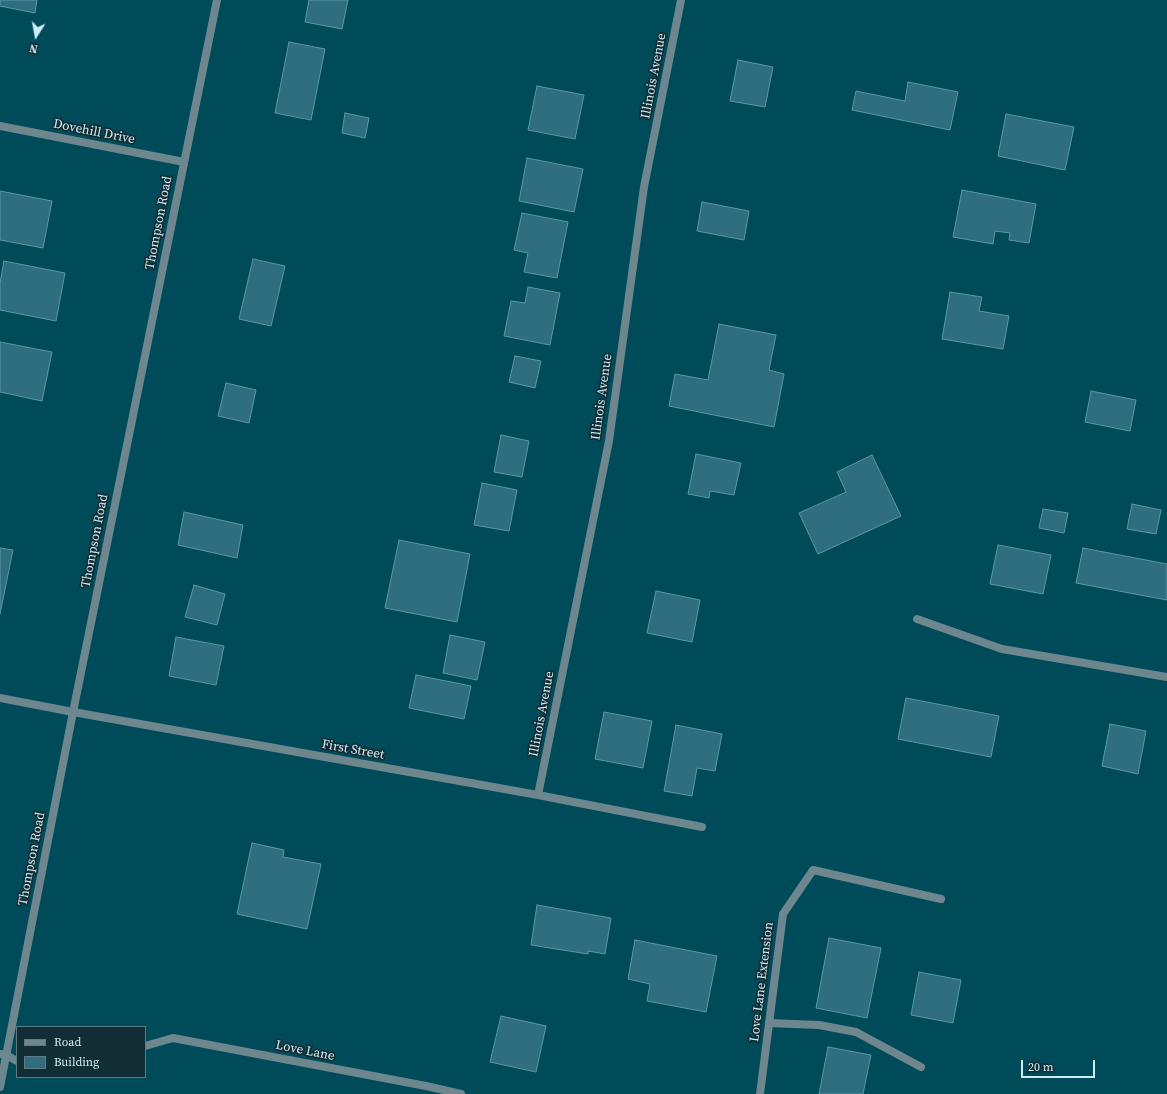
<!DOCTYPE html>
<html>
<head>
<meta charset="utf-8">
<style>
	body { margin:0 }
	#map { position:relative; width:1167px; height:1094px; overflow:hidden; background:#004b5a; font-family:"Source Serif 4",serif }
	canvas { display:block }
	.legend { position:absolute; left:16px; top:1026px; width:130px; height:52px; box-sizing:border-box; background:#132d34; border:1px solid #5e7a82; margin:0; padding:5px 7px; list-style:none; font-size:12px; color:#ceedf6 }
	.legend li { display:flex; align-items:center; gap:8px; height:20px }
	.legend b { width:20px; border:1px solid #5e7a82 }
	.north { position:absolute; left:16px; top:16px; width:40px; height:40px; -webkit-text-stroke:3px #132d34; paint-order:stroke; rotate:191deg; font-size:11px; font-weight:700; line-height:16px; text-align:center; color:#ceedf6 }
	.north::after { content:''; display:block; margin:auto; width:14px; height:18px; background:#ceedf6; clip-path:polygon(50% 0,100% 100%,50% 72%,0 100%) }
	.scale { position:absolute; left:1021px; top:1060px; width:74px; height:18px; box-sizing:border-box; border:2px solid #ceedf6; border-top:0; padding-left:5px; font-size:12px; line-height:14px; white-space:nowrap; color:#ceedf6; -webkit-text-stroke:3px #132d34; paint-order:stroke }
</style>
</head>
<body>
<div id="map">
<canvas width="1167" height="1094"></canvas>
<ul class="legend">
<li><b style="height:5px;background:#6e878f"></b>Road</li>
<li><b style="height:11px;background:#2e6e7e"></b>Building</li>
</ul>
<div class="north">N</div>
<div class="scale">20 m</div>
</div>
<script>
const c = document.querySelector('canvas').getContext('2d');
c.lineJoin = 'round';
function fill(path, color) {
  c.fillStyle = color;
  c.fill(path, 'evenodd');
}
function poly(rows) {
  const path = new Path2D();
  for (const r of rows) {
    path.moveTo(r[0], r[1]);
    for (let i = 2; i < r.length; i += 2) path.lineTo(r[i], r[i + 1]);
  }
  return path;
}
function trace(path, color, width, dash) {
  c.strokeStyle = color;
  c.lineWidth = width;
  c.lineCap = dash ? 'butt' : 'round';
  c.setLineDash(dash || []);
  c.stroke(path);
}
function write(font, color, halo, rows, align = 'center') {
  c.font = font + ' "Source Serif 4",serif';
  c.lineWidth = 3.5;
  c.setLineDash([]);
  c.textBaseline = 'middle';
  c.strokeStyle = halo;
  c.fillStyle = color;
  for (const [text, x, y, turn = 0] of rows) {
    c.save();
    c.translate(x, y);
    c.rotate((+turn || 0) * Math.PI / 180);
    c.textAlign = isNaN(turn) ? turn : align;
    if (halo) c.strokeText(text, 0, 0);
    c.fillText(text, 0, 0);
    c.restore();
  }
}
const building = poly([
	[0,0,37,0,35,13,0,6,0,0],
	[309,0,348,0,342,29,305,22,309,0],
	[289,42,325,49,311,120,275,113,289,42],
	[738,60,773,67,765,107,730,101,738,60],
	[908,82,958,92,950,130,852,110,856,91,905,101,908,82],
	[537,86,584,95,575,139,528,130,537,86],
	[345,113,369,118,365,138,342,133,345,113],
	[1006,114,1074,127,1065,170,998,156,1006,114],
	[527,158,583,169,574,212,519,201,527,158],
	[962,190,1036,204,1029,243,1009,240,1010,233,995,231,993,244,953,237,962,190],
	[0,191,52,201,43,248,0,240,0,191],
	[702,202,749,211,744,240,697,231,702,202],
	[522,213,568,222,557,278,524,272,528,253,514,250,522,213],
	[253,259,285,266,271,326,239,319,253,259],
	[4,261,65,273,56,321,0,310,0,283,4,261],
	[528,287,560,293,550,345,504,336,511,301,525,303,528,287],
	[950,292,982,297,979,311,1009,316,1003,349,942,339,950,292],
	[719,324,776,335,769,370,784,374,774,427,669,406,675,374,708,380,719,324],
	[0,342,52,352,42,401,0,392,0,342],
	[515,356,541,361,535,388,509,382,515,356],
	[226,383,256,390,249,423,218,416,226,383],
	[1091,391,1136,400,1130,431,1085,422,1091,391],
	[501,435,529,441,522,477,494,472,501,435],
	[696,454,741,463,734,495,710,491,709,498,688,494,696,454],
	[872,455,901,516,818,554,799,513,846,492,837,472,872,455],
	[482,483,517,490,509,531,474,525,482,483],
	[1132,504,1161,510,1156,534,1127,529,1132,504],
	[1043,509,1068,513,1064,533,1039,528,1043,509],
	[184,512,243,525,237,558,178,545,184,512],
	[399,540,470,554,457,622,385,608,399,540],
	[998,545,1051,555,1043,594,990,584,998,545],
	[0,548,13,550,0,614,0,548],
	[1083,548,1167,564,1167,600,1076,583,1083,548],
	[194,585,225,594,217,625,185,617,194,585],
	[656,591,700,600,692,642,647,633,656,591],
	[450,635,485,642,477,680,443,673,450,635],
	[176,637,224,646,216,685,169,676,176,637],
	[416,675,471,686,464,719,409,708,416,675],
	[906,698,999,716,991,757,898,739,906,698],
	[604,712,652,721,643,768,595,759,604,712],
	[1110,724,1146,731,1138,774,1102,766,1110,724],
	[676,725,722,734,715,771,697,768,692,796,664,791,676,725],
	[252,843,284,850,283,857,321,864,307,929,237,914,252,843],
	[537,905,611,918,605,954,588,951,588,954,531,945,537,905],
	[829,938,881,948,867,1018,816,1008,829,938],
	[635,940,717,956,706,1012,647,1001,650,984,628,979,635,940],
	[919,972,961,980,953,1023,911,1015,919,972],
	[501,1016,546,1026,536,1072,490,1062,501,1016],
	[828,1047,871,1055,863,1094,819,1094,828,1047]
]);
const service = poly([
	[769,1023,819,1025,856,1032,921,1067]
]);
const minor = poly([
	[0,126,184,162],
	[917,619,1002,649,1167,677],
	[0,698,73,712,538,795,702,827],
	[538,795,609,441,644,187,681,0],
	[145,1046,173,1038,426,1086,461,1094],
	[0,1054,6,1055,17,1061],
	[760,1094,783,914,813,870,941,899]
]);
const tertiary = poly([
	[0,1087,73,712,217,0]
]);
const streetNames = [
	["Illinois Avenue",654,76,-79],
	["Dovehill Drive",94,132,11],
	["Thompson Road",159,223,-79],
	["Illinois Avenue",602,397,-82],
	["Thompson Road",95,541,-79],
	["Illinois Avenue",542,714,-79],
	["First Street",353,750,10],
	["Thompson Road",32,859,-79],
	["Love Lane Extension",762,982,-83],
	["Love Lane",305,1051,11]
];
fill(building, '#2e6e7e');
trace(building, '#5997a8', 1);
trace(service, '#6e878f', 8);
trace(minor, '#6e878f', 8);
trace(tertiary, '#6e878f', 8);
write('13px', '#ceedf6', '#132d34', streetNames);
</script>
</body>
</html>
